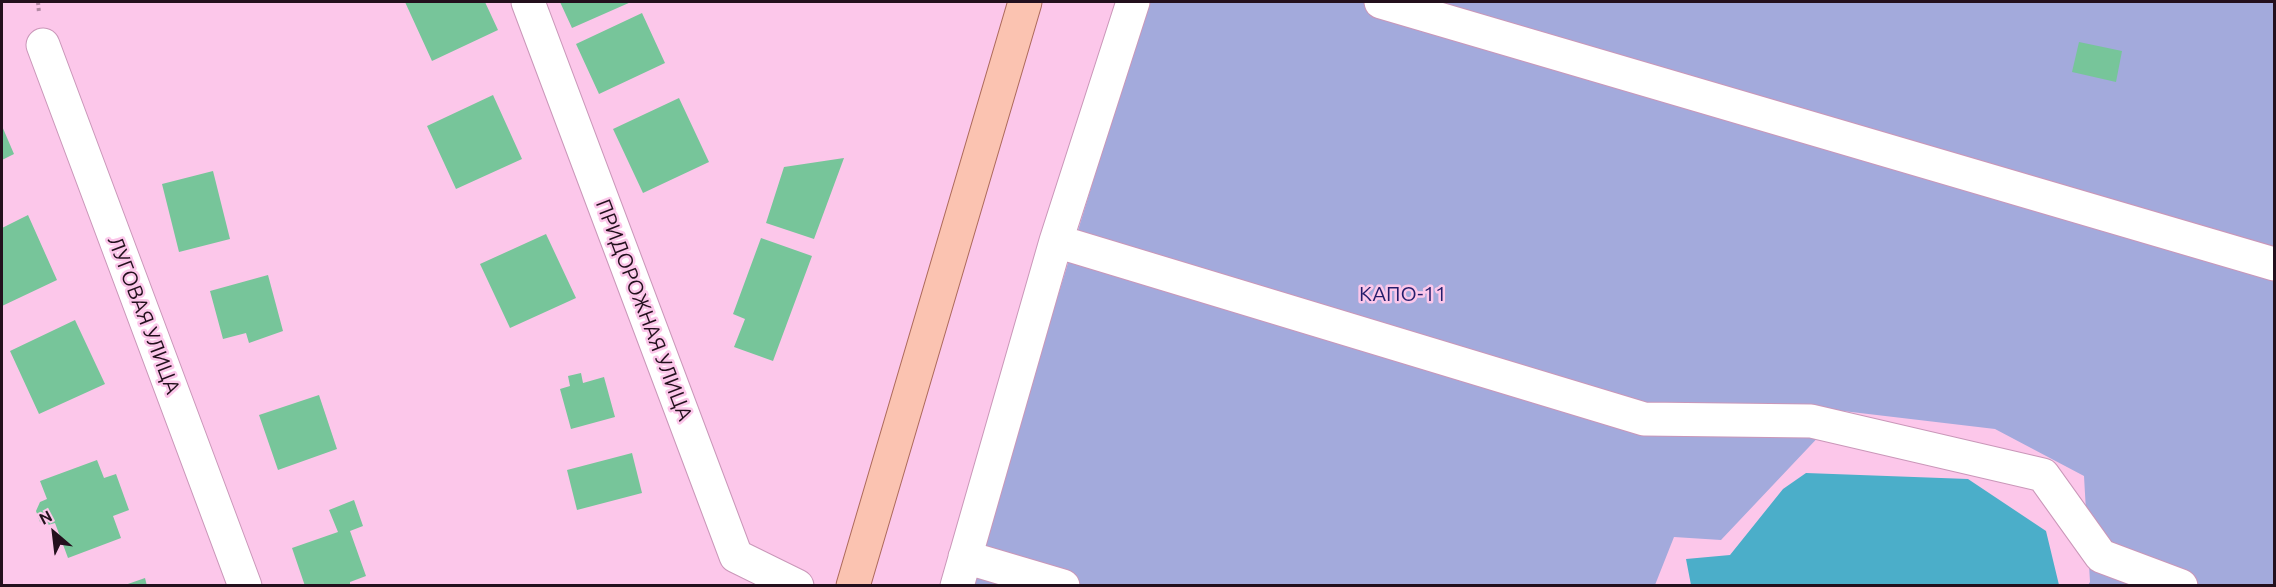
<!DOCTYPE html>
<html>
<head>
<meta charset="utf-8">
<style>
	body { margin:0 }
	#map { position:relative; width:2276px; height:587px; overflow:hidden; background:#fcc7ea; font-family:Ubuntu,sans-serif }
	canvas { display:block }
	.frame { position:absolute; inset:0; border:3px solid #23101d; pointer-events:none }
	.north { position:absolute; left:24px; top:503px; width:60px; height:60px; -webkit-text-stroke:4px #fcc7ea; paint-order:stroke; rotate:332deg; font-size:16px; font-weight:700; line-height:24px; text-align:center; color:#23101d }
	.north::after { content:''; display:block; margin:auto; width:21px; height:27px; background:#23101d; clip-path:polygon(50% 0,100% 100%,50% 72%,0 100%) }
</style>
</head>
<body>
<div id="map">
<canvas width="2276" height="587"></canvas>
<div class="frame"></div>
<div class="north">N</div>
</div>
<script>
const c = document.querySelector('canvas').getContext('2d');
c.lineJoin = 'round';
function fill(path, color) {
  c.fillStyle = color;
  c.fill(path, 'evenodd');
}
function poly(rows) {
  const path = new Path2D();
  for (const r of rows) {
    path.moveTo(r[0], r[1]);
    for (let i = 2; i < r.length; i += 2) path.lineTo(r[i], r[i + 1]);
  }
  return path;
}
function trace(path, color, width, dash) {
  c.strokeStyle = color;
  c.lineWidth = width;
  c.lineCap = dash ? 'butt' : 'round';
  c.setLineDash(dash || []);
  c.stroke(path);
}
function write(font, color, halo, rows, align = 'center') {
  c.font = font + ' Ubuntu,sans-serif';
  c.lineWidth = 5;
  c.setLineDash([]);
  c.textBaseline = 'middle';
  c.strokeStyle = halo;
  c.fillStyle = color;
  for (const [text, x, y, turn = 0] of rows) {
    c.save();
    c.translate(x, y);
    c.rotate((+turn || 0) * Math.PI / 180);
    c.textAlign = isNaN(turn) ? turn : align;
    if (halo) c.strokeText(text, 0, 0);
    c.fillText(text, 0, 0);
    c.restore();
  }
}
const green = poly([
	[1148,2,2274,2,2274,585,2088,585,2090,582,2084,476,1995,429,1843,411,1721,540,1674,537,1655,585,969,586]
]);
const water = poly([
	[1806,473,1968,479,2046,531,2059,585,1691,585,1686,559,1730,555,1783,489]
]);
const building = poly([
	[405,2,485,2,498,30,432,61],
	[560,2,631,2,572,28],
	[642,13,665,63,599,94,576,44],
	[2079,42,2122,51,2116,82,2072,72],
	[493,95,522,159,456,189,427,126],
	[679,98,709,162,643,193,613,129],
	[2,126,14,154,2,160],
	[844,158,814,239,766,223,784,167],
	[213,171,230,239,179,252,162,184],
	[28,215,57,280,2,306,2,228],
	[546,234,576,298,510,328,480,264],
	[761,238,812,256,773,361,734,347,745,319,733,314],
	[268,275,283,331,249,343,246,333,223,339,210,291],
	[75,320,105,384,39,414,10,351],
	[581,373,583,383,604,377,615,417,571,429,560,389,570,386,568,376],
	[319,395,337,449,278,470,259,415],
	[632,453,642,493,577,510,567,470],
	[97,460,104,478,116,474,129,510,113,516,121,538,68,558,55,523,48,525,40,522,36,511,40,502,47,499,40,481],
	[354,500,363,526,350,531,366,576,350,582,350,586,305,586,292,548,338,532,329,510],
	[145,578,147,586,125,586,125,585]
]);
const path = poly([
	[38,2,39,13]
]);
const minor = poly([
	[528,2,736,556,797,586],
	[1381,2,2274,264],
	[43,45,245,586],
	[1056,241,1644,419,1811,421,2043,475,2101,556,2181,586],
	[965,557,1063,586],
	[957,586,1056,241,1133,2]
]);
const major = poly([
	[853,586,1025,2]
]);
const parkNames = [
	["КАПО-11",1403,294]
];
const streetNames = [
	["ПРИДОРОЖНАЯ УЛИЦА",644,310,69],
	["ЛУГОВАЯ УЛИЦА",144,315,69]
];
fill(green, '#a3aadc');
fill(water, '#4baec9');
fill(building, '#77c59a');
trace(minor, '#ca97b9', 35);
trace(major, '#ad6a5b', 35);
trace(path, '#b38aa5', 4, [3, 3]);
trace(minor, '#fff', 33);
trace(major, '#fbc3b1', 33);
write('21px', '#241d6b', '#fcc7ea', parkNames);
write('21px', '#23101d', '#fcc7ea', streetNames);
</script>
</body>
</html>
